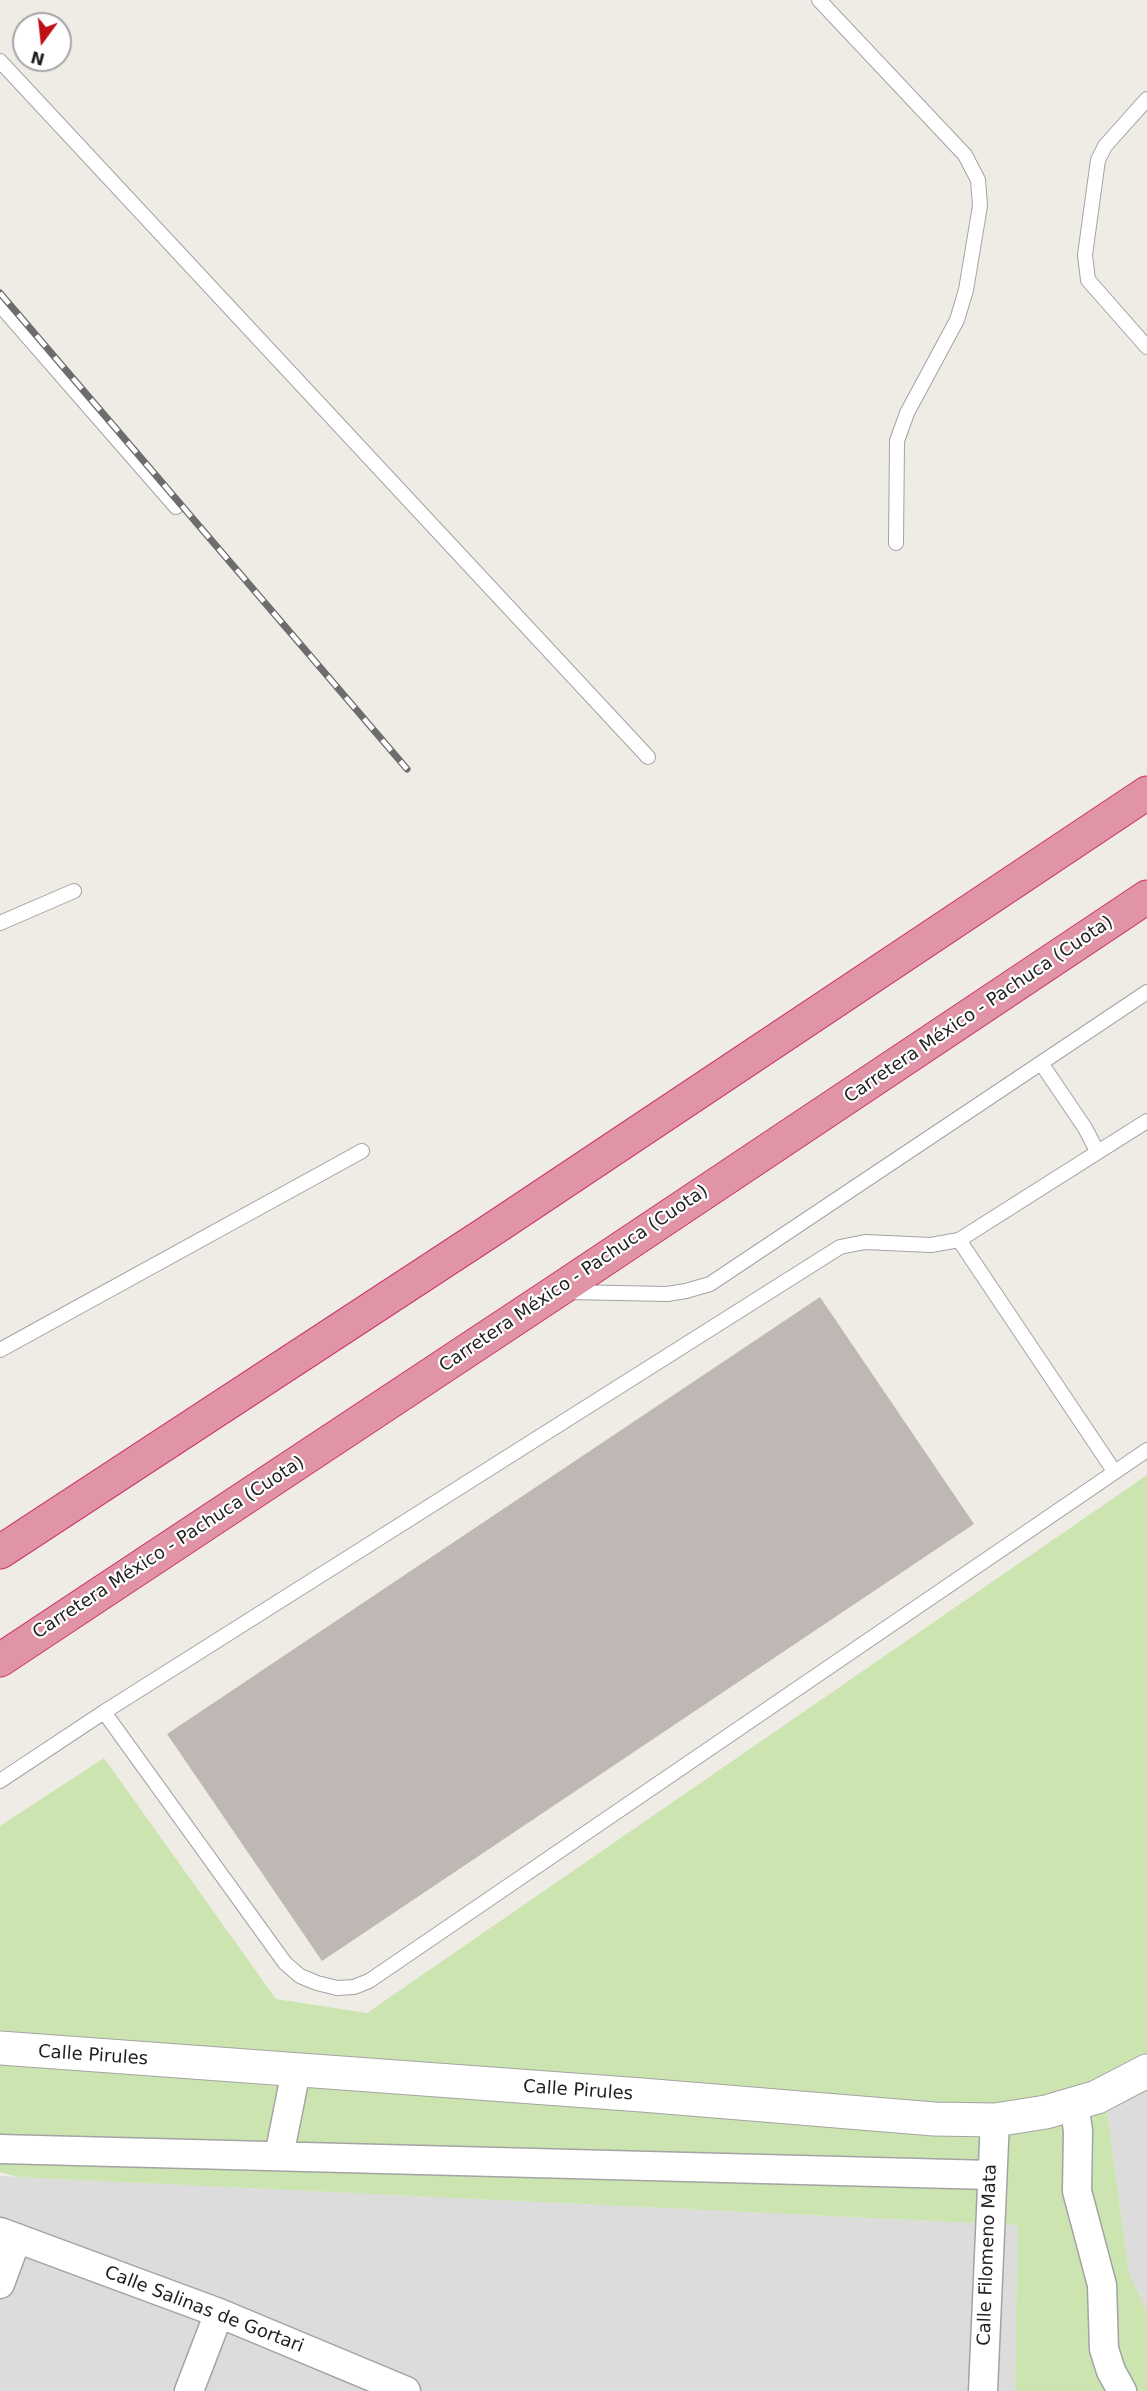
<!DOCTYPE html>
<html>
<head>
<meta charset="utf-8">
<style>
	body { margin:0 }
	#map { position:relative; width:1147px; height:2391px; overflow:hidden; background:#efece6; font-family:"DejaVu Sans",sans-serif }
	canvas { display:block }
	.north { position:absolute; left:12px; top:12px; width:60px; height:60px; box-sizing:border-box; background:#fff; border:2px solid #a5a5a5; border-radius:50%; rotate:195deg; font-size:16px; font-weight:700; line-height:24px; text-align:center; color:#1f1f1f }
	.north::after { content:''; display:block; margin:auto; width:21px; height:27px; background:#be1016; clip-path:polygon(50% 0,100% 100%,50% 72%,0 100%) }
</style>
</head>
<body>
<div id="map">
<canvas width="1147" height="2391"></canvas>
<div class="north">N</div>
</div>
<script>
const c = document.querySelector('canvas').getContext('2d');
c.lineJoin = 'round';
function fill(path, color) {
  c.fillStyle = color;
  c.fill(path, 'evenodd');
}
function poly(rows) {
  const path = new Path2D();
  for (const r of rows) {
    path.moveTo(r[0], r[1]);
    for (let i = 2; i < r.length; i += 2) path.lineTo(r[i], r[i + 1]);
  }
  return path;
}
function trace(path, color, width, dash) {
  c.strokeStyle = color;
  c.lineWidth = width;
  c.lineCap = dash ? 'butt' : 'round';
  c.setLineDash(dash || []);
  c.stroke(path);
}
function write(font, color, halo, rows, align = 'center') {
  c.font = font + ' "DejaVu Sans",sans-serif';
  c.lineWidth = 4.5;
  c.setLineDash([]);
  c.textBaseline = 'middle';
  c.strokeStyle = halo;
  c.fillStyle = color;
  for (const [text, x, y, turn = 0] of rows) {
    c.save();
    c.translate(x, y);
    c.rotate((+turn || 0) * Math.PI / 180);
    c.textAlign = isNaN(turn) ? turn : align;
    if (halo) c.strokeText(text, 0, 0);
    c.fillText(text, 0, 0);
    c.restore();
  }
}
const residential = poly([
	[1147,2091,1147,2312,1129,2273,1107,2111],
	[0,2176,1019,2225,1015,2391,0,2391]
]);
const grass = poly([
	[1147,1475,1147,2091,1107,2111,1129,2273,1147,2312,1147,2391,1015,2391,1018,2225,18,2177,0,2172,0,1826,104,1758,276,1999,367,2013]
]);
const building = poly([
	[820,1297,974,1524,322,1961,167,1734]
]);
const service = poly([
	[819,0,965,155,978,180,980,206,966,290,957,320,907,413,897,441,896,543],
	[0,61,648,757],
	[1147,99,1105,146,1098,160,1085,255,1088,280,1147,347],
	[0,305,176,507],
	[0,923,74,891],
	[1097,1151,1085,1128,1041,1063,1147,992],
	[959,1240,1114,1471],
	[568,1292,667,1294,686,1291,710,1284,1041,1063],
	[0,1350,362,1151],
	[104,1712,285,1963,300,1976,317,1983,337,1988,354,1987,369,1981,1147,1450],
	[0,1781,104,1712,840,1247,865,1242,931,1245,959,1240,1147,1121]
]);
const minor = poly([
	[1069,2106,1076,2117,1078,2131,1077,2191,1102,2285,1104,2349,1111,2371,1122,2391],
	[0,2149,991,2175],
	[279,2156,296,2071],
	[0,2232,219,2313,406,2391],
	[0,2284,17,2238],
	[189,2391,219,2313],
	[983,2391,995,2120]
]);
const tertiary = poly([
	[0,2048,642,2095,934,2119,995,2120,1046,2112,1097,2097,1147,2071]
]);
const motorway = poly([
	[0,1552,493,1229,1147,793],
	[0,1660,557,1291,1147,897]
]);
const rail = poly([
	[0,293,407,769]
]);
const streetNames = [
	["Carretera México - Pachuca (Cuota)",979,1010,-34],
	["Carretera México - Pachuca (Cuota)",574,1279,-34],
	["Carretera México - Pachuca (Cuota)",169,1548,-33],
	["Calle Pirules",93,2056,4],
	["Calle Pirules",578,2091,4],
	["Calle Filomeno Mata",988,2255,-88],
	["Calle Salinas de Gortari",204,2310,21]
];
fill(residential, '#dddcdc');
fill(grass, '#cce5b0');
fill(building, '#bfb7b3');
trace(service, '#a3a3a3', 16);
trace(minor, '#a3a3a3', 31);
trace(tertiary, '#a3a3a3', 35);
trace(motorway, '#cd326d', 35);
trace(service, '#fff', 14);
trace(minor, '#fff', 28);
trace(tertiary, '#fff', 33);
trace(motorway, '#e094a5', 33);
trace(rail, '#6d6d6d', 7);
trace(rail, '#fff', 4.5, [14]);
write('18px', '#1f1f1f', '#fff', streetNames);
</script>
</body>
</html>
